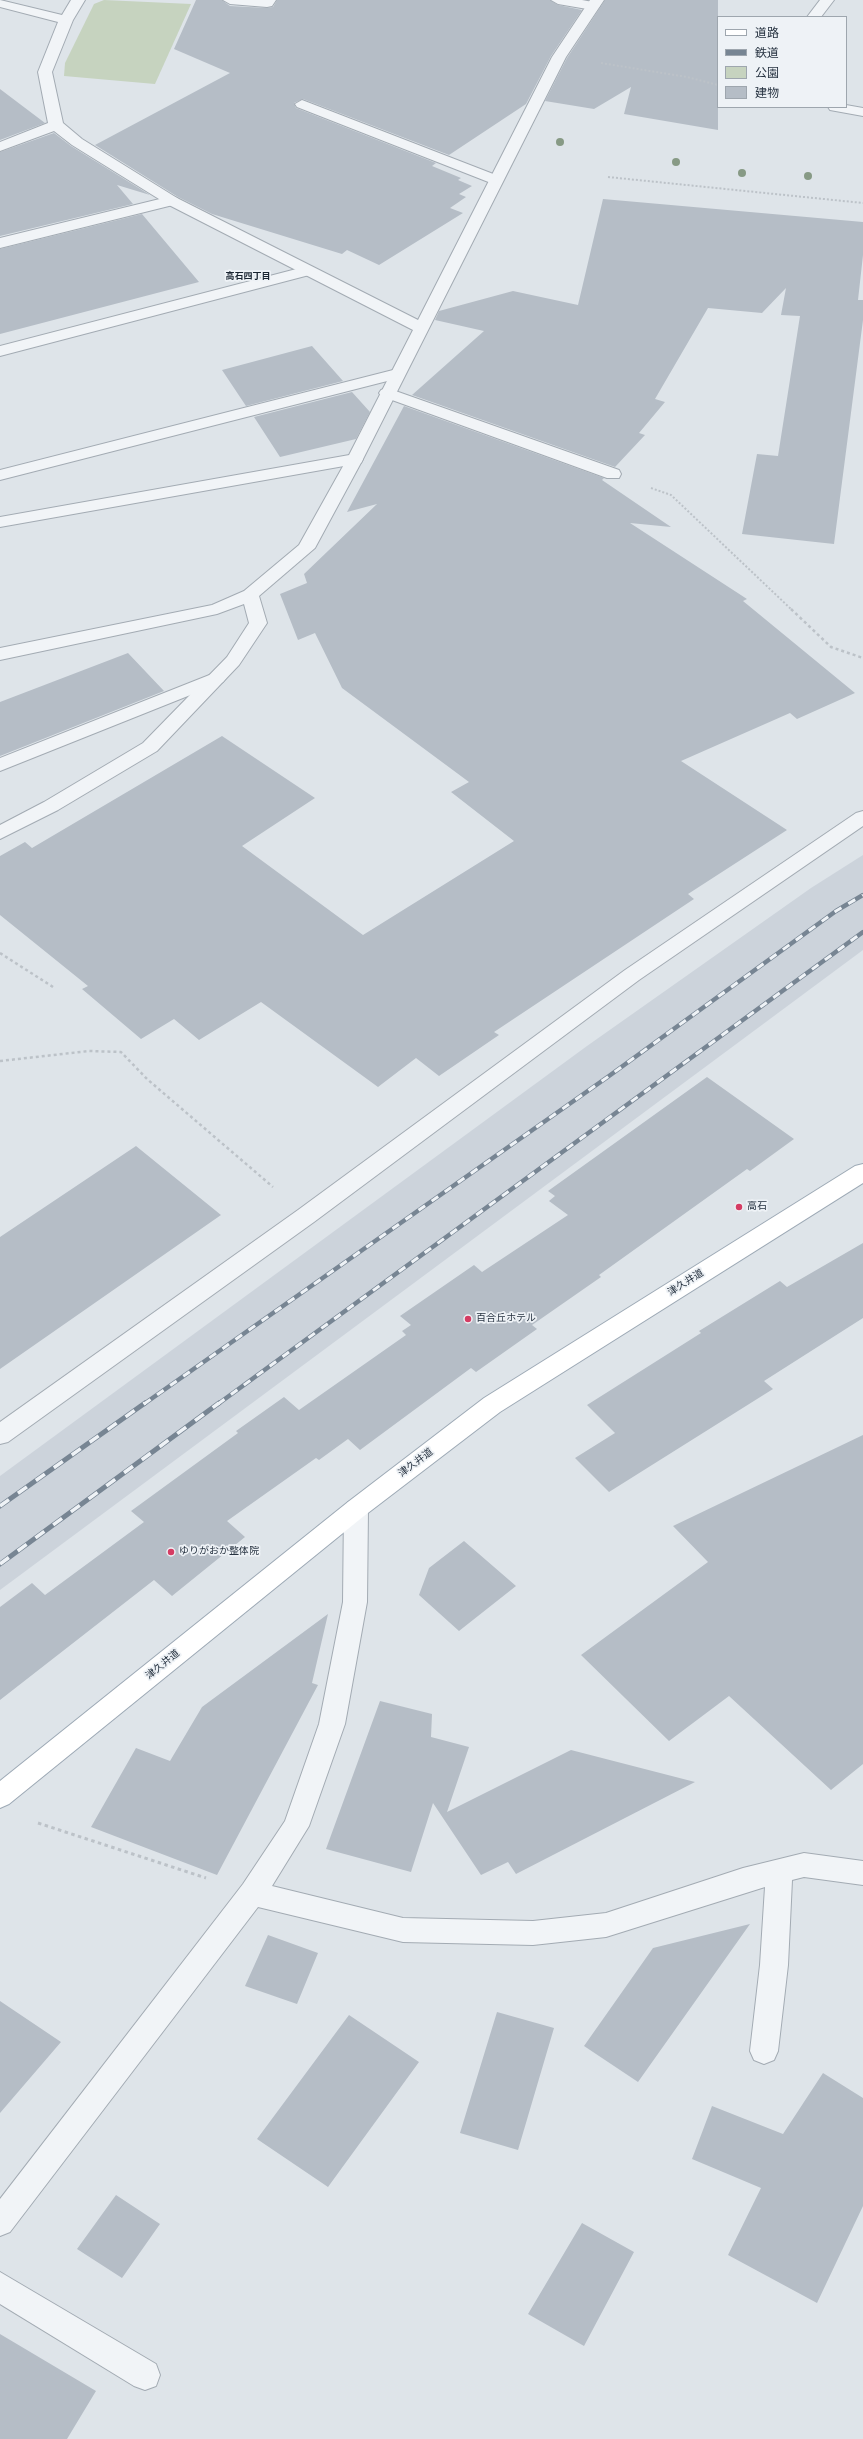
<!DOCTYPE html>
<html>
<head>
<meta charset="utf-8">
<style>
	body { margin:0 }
	#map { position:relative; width:863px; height:2439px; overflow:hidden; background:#dee4e9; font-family:"Nunito Sans","Noto Sans JP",sans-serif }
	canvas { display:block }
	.legend { position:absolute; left:717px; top:16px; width:130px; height:92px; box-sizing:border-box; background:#eef2f6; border:1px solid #9ea6ae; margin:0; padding:5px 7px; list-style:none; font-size:12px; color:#273341 }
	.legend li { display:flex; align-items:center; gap:8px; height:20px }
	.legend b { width:20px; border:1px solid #9ea6ae }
</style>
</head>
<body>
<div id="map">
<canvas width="863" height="2439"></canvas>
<ul class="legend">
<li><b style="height:5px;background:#fff"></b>道路</li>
<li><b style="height:5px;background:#778593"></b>鉄道</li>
<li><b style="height:11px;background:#c6d3bf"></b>公園</li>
<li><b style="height:11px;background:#b5bdc6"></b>建物</li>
</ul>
</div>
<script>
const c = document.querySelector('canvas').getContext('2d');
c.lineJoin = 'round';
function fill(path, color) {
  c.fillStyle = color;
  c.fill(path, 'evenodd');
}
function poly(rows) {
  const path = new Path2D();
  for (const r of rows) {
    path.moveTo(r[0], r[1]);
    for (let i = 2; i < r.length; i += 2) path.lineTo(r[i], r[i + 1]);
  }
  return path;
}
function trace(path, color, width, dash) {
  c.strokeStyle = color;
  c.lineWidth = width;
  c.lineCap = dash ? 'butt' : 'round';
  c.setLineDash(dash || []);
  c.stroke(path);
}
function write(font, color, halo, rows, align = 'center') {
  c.font = font + ' "Nunito Sans","Noto Sans JP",sans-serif';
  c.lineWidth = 3.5;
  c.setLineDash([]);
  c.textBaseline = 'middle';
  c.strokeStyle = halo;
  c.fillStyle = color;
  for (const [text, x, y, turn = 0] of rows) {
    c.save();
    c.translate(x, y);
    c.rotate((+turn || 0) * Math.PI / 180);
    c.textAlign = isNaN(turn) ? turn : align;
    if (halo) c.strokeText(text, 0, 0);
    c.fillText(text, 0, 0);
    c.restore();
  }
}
const built = poly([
	[863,855,863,950,0,1590,0,1476,587,1046,811,888]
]);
const green = poly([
	[104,0,191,4,155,84,64,76,65,63,94,4]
]);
const building = poly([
	[196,0,222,0,230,6,267,8,273,7,277,0,550,0,558,5,582,10,551,56,526,104,449,155,303,99,294,103,296,108,436,163,432,166,461,178,458,180,472,186,459,194,466,197,450,208,463,213,379,265,347,250,342,254,212,214,178,197,95,145,230,73,174,49],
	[605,0,718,0,718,130,624,114,631,87,594,109,545,101,567,58],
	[0,89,45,123,0,140],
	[54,133,71,146,150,195,117,185,133,204,0,236,0,152],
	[603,199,863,222,863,255,858,300,863,300,863,320,834,544,742,534,757,454,778,456,800,316,781,315,786,288,762,313,708,308,655,399,665,402,639,433,645,435,615,467,412,395,484,331,435,320,439,311,513,291,578,305],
	[142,214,199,282,0,334,0,249],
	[312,346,343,381,246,406,222,370],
	[352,392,370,412,356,439,280,457,254,417],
	[404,406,604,478,602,480,671,527,630,523,747,599,743,601,855,693,797,719,790,713,681,761,787,830,688,894,694,899,494,1032,499,1035,439,1076,416,1058,378,1087,261,1002,199,1040,174,1019,141,1039,82,989,88,986,0,915,0,856,25,842,32,848,222,736,315,798,242,846,363,935,514,841,451,792,469,782,342,688,315,633,298,640,280,594,307,583,304,574,377,504,347,512],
	[128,653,164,691,0,756,0,702],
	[707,1077,794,1139,750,1171,747,1169,599,1275,601,1277,532,1325,537,1329,476,1372,471,1368,360,1450,348,1439,319,1460,316,1458,227,1521,245,1537,172,1596,154,1580,0,1700,0,1607,32,1583,45,1595,144,1522,131,1511,238,1433,236,1431,284,1397,299,1410,406,1335,402,1331,411,1325,400,1316,474,1265,482,1272,568,1215,549,1201,555,1196,548,1191],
	[136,1146,221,1215,0,1369,0,1237],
	[863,1243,863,1318,764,1381,773,1389,609,1492,575,1458,615,1433,587,1405,701,1333,699,1331,780,1281,787,1287],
	[863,1435,863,1764,831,1790,729,1696,669,1741,581,1655,708,1562,673,1526],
	[464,1541,516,1586,459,1631,419,1595,429,1568],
	[328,1614,312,1683,318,1685,217,1875,91,1827,136,1748,170,1761,202,1707],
	[380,1701,432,1714,431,1737,469,1747,447,1812,571,1750,695,1782,516,1874,508,1862,481,1875,433,1803,411,1872,326,1849],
	[750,1924,638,2082,584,2046,653,1948],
	[268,1935,318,1953,297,2004,245,1986],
	[0,2001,61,2042,0,2113],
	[497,2012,554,2028,518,2150,460,2133],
	[349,2015,419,2062,328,2187,257,2139],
	[823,2073,863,2098,863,2206,817,2303,728,2255,761,2188,692,2159,712,2106,783,2134],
	[116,2195,160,2224,122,2278,77,2249],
	[582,2223,634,2252,584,2346,528,2314],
	[0,2334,96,2391,67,2439,0,2439]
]);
const pathFar2 = poly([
	[601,63,687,77,718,85],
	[608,177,863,203],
	[651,488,671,495,792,610]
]);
const pathFar1 = poly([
	[791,609,831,647,863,658],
	[0,953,53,987],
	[0,1061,89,1051,121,1052,147,1079,273,1187]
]);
const path = poly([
	[38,1823,206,1878]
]);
const service = poly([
	[551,0,582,0,598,3,600,6,593,10,558,4,551,0],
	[302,100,501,177,503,180,501,183,491,183,297,107,295,104,302,100],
	[172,196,177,198,180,201,177,204,0,248,0,238,172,196],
	[308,266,316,271,313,274,0,356,0,346,308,266],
	[397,369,403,371,405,374,403,377,0,480,0,470,397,369],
	[387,388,619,470,621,474,619,478,607,478,381,396,379,393,381,390,387,388],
	[355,454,361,455,363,459,361,463,0,527,0,517,355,454],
	[217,672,223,674,226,678,223,682,0,771,0,758,217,672],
	[0,2272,156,2364,160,2375,156,2386,145,2390,134,2386,0,2304,0,2272]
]);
const minor = poly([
	[0,0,62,15,71,0,85,0,73,20,52,72,63,123,82,139,177,198,418,320,552,57,590,0,604,0,566,57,363,459,315,548,259,596,267,623,239,665,157,751,58,810,0,839,0,825,44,802,143,743,227,657,249,623,244,604,217,614,0,660,0,648,212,605,244,591,299,545,347,459,413,330,167,204,72,145,54,131,0,151,0,142,48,123,38,72,58,22,0,7,0,0],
	[223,0,276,0,272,6,267,7,230,4,223,0],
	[820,0,834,0,821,17,807,17,820,0],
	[846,105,863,108,863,116,830,110,828,107,846,107,846,105],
	[863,811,863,826,639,980,314,1222,8,1442,0,1444,0,1422,298,1210,625,970,856,813,863,811],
	[356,1499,364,1502,368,1509,367,1602,345,1724,309,1826,272,1886,403,1918,533,1921,606,1913,743,1868,804,1853,863,1861,863,1885,804,1877,792,1880,788,1965,778,2051,774,2060,764,2064,754,2060,750,2051,760,1965,765,1887,606,1937,533,1945,403,1942,258,1907,10,2232,0,2236,0,2199,243,1884,285,1821,319,1724,343,1602,344,1509,348,1502,356,1499]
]);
const primary = poly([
	[863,1164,863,1183,500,1412,364,1516,9,1804,0,1808,0,1781,348,1502,484,1398,855,1166,863,1164]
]);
const railFar1 = poly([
	[144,1404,609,1076,836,911,863,895],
	[218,1404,863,932]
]);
const rail = poly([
	[0,1506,145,1403],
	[0,1564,219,1403]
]);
const trees = [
	[560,142],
	[676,162],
	[742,173],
	[808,176]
];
const markers = [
	[739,1207,4,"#d53c63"],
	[468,1319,4,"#d53c63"],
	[171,1552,4,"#d53c63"]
];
const farNeighbourhoodnames = [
	["高石四丁目",248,277]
];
const poiNames = [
	["高石",747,1207],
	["百合丘ホテル",476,1319],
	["ゆりがおか整体院",179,1552]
];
const streetNames = [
	["津久井道",686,1283,-32],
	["津久井道",416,1463,-37],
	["津久井道",163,1665,-39]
];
fill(built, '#ccd3db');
fill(green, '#c6d3bf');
fill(building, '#b5bdc6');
trace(service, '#a3abb3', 2);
trace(minor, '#a3abb3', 2);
trace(primary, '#9da9b5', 2);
trace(pathFar2, '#bcc2c8', 2, [2, 2]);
trace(pathFar1, '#bcc2c8', 2.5, [3, 3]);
trace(path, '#bcc2c8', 3, [3.5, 3.5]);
fill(service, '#f1f4f7');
fill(minor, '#f1f4f7');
fill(primary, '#fff');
trace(railFar1, '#778593', 4.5);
trace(rail, '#778593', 5);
trace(railFar1, '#eef2f6', 3, [8]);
trace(rail, '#eef2f6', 3.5, [11]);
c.fillStyle = '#879a85';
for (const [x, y] of trees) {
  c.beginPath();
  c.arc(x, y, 4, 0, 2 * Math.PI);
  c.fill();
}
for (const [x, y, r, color] of markers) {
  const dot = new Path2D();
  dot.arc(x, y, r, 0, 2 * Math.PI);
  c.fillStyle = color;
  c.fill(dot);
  trace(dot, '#eef2f6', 1.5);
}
write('bold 9px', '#192431', '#eef2f6', farNeighbourhoodnames);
write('10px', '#273341', '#eef2f6', poiNames, 'left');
write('10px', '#273341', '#eef2f6', streetNames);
</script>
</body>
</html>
